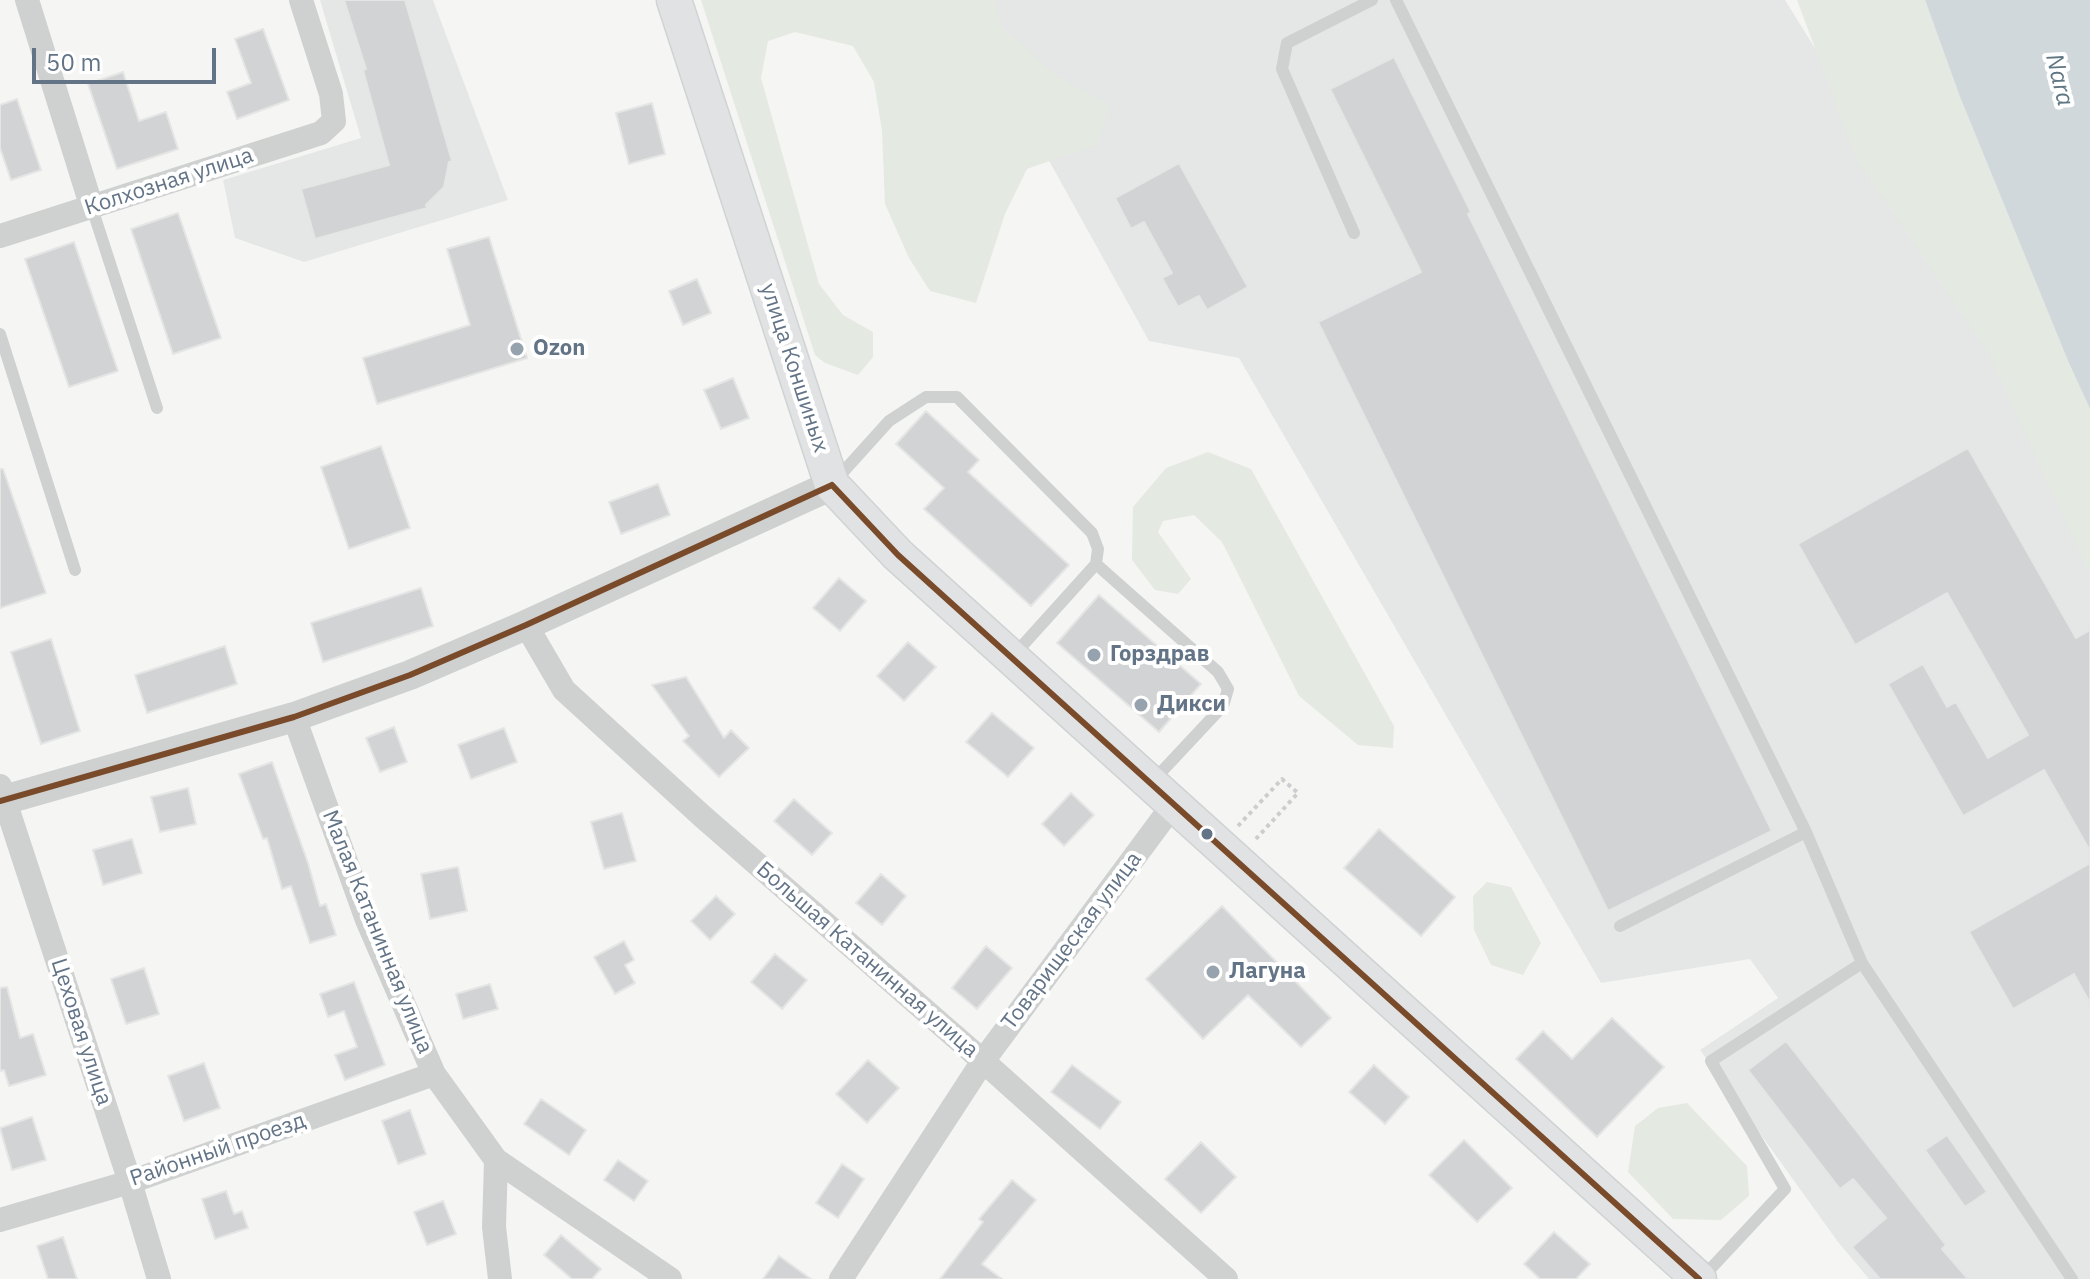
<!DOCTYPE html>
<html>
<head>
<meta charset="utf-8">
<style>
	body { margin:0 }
	#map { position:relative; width:2090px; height:1279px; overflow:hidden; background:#f5f6f4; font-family:"IBM Plex Sans",sans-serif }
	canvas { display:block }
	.scale { position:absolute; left:32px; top:48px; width:184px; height:36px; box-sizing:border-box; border:4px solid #637487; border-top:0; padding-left:10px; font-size:24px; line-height:28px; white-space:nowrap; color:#637487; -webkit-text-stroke:6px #fff; paint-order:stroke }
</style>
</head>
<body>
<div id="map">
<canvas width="2090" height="1279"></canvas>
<div class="scale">50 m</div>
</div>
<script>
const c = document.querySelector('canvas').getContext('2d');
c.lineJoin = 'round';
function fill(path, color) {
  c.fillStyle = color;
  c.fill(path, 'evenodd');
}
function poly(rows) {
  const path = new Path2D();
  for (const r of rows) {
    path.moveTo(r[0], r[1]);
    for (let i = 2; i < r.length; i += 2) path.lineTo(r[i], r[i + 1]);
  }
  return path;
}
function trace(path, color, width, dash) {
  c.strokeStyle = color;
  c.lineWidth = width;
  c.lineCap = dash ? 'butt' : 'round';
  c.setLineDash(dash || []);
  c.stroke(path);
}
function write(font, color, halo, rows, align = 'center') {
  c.font = font + ' "IBM Plex Sans",sans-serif';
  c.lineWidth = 8;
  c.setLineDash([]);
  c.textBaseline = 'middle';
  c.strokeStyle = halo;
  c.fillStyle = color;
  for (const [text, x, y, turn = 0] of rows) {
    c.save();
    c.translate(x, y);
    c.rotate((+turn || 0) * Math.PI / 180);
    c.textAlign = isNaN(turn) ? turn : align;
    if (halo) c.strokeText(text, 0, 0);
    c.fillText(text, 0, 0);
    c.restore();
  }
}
const built = poly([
	[320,0,433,0,508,200,304,262,235,238,223,180,361,138],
	[960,0,1785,0,2090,490,2090,1279,1869,1279,1838,1242,1700,1050,1778,998,1750,959,1601,983,1239,358,1149,341]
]);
const green = poly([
	[701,0,994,0,1002,27,1059,78,1109,105,1098,144,1027,169,1005,214,976,303,930,291,909,258,885,204,882,131,874,82,853,46,795,32,768,41,761,78,819,284,843,315,873,332,873,357,858,375,825,363,815,355],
	[1797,0,1925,0,1960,97,2068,361,2090,409,2090,575,1989,354,1857,160],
	[1208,452,1251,469,1394,726,1393,748,1358,745,1299,696,1222,542,1194,515,1163,521,1158,532,1191,579,1178,594,1155,590,1132,560,1133,507,1166,468],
	[1487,882,1511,887,1541,943,1523,975,1491,965,1474,930,1473,896],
	[1687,1103,1747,1166,1749,1196,1721,1220,1673,1219,1628,1172,1635,1126,1658,1108]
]);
const water = poly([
	[1925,0,2090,0,2090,409,2068,361,1960,97]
]);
const building = poly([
	[344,0,405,0,452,161,449,162,444,187,426,205,427,208,315,239,301,189,389,165,363,70,366,69,344,0],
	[263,29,289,100,237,119,227,92,251,83,235,39,263,29],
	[1394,57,1471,212,1468,214,1772,831,1608,911,1318,322,1421,272,1330,89,1394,57],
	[123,72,139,121,166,112,178,149,117,169,88,84,123,72],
	[17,99,41,170,11,180,0,148,0,105,17,99],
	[652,103,665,154,629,164,616,113,652,103],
	[1179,163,1248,287,1207,310,1199,296,1178,307,1162,278,1172,273,1144,222,1131,229,1115,198,1179,163],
	[178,213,221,338,173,354,131,229,178,213],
	[489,237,527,358,377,404,363,358,470,325,447,249,489,237],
	[74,242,118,371,69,387,25,259,74,242],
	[697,279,711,313,683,325,669,291,697,279],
	[733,378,749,418,721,429,704,390,733,378],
	[926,411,979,460,968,472,1069,565,1031,606,924,509,944,488,896,444,926,411],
	[381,446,410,528,349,549,321,467,381,446],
	[1968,448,2076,638,2090,630,2090,851,2044,770,1963,816,1888,684,1923,664,1947,707,1956,702,1988,758,2028,735,1947,593,1855,645,1798,544,1968,448],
	[0,469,3,469,46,593,0,608,0,469],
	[658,484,670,515,621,534,609,502,658,484],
	[839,578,866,601,840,631,813,608,839,578],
	[421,588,433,626,323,662,311,623,421,588],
	[1099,595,1201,684,1159,732,1057,643,1099,595],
	[51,639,80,731,41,744,11,652,51,639],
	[908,642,936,667,904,701,877,676,908,642],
	[225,646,237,684,147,713,135,675,225,646],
	[686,677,724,738,731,730,749,748,719,777,683,741,689,736,652,685,686,677],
	[992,713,1034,748,1008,777,966,742,992,713],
	[394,727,407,762,380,772,366,738,394,727],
	[504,728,517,762,471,779,458,745,504,728],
	[272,762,308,863,320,906,326,904,336,935,310,943,291,886,282,889,267,838,263,839,239,774,272,762],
	[188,788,196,824,160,832,151,797,188,788],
	[1071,793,1094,815,1064,846,1042,824,1071,793],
	[794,799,832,833,812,855,774,821,794,799],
	[622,813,636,861,604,869,591,822,622,813],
	[1379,829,1455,897,1421,936,1344,868,1379,829],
	[132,839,142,873,103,885,93,850,132,839],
	[2090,863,2090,1003,2074,974,2013,1009,1969,932,2090,863],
	[458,867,467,911,430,919,421,874,458,867],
	[881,874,906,896,882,925,856,903,881,874],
	[716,896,735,914,710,940,691,921,716,896],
	[1222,906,1331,1018,1301,1047,1248,995,1203,1039,1146,979,1222,906],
	[624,941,634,960,625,965,635,983,615,994,594,957,624,941],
	[986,946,1012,968,977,1009,952,988,986,946],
	[775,954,807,980,782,1009,751,982,775,954],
	[144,968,159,1014,126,1024,111,979,144,968],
	[354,982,385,1065,345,1080,335,1055,357,1047,344,1011,328,1017,320,994,354,982],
	[490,984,498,1009,463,1019,456,994,490,984],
	[7,987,20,1038,33,1034,46,1075,9,1086,4,1070,0,1071,0,988,7,987],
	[1612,1018,1664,1067,1597,1137,1516,1059,1543,1031,1572,1059,1612,1018],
	[1786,1041,1946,1245,1942,1249,1968,1279,1880,1279,1852,1247,1886,1218,1853,1179,1840,1189,1748,1070,1786,1041],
	[868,1060,899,1088,867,1123,836,1094,868,1060],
	[204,1063,220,1108,184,1121,168,1076,204,1063],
	[1072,1065,1121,1102,1100,1129,1051,1092,1072,1065],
	[1374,1065,1409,1097,1385,1124,1349,1092,1374,1065],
	[541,1099,586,1130,569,1155,524,1124,541,1099],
	[410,1110,426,1154,398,1164,382,1121,410,1110],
	[32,1117,46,1160,12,1170,0,1128,32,1117],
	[1947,1135,1987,1192,1965,1207,1925,1150,1947,1135],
	[1464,1140,1512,1188,1477,1222,1429,1175,1464,1140],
	[1201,1142,1236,1177,1201,1213,1165,1179,1201,1142],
	[618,1160,648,1181,634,1201,604,1180,618,1160],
	[842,1164,864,1179,838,1218,816,1203,842,1164],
	[1012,1180,1036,1200,982,1264,1002,1279,940,1279,983,1222,979,1219,1012,1180],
	[226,1191,234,1214,242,1211,248,1228,215,1239,202,1199,226,1191],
	[443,1201,456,1234,427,1245,414,1212,443,1201],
	[1554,1232,1590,1264,1576,1279,1540,1279,1524,1264,1554,1232],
	[561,1235,601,1269,592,1279,572,1279,544,1255,561,1235],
	[63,1237,77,1279,48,1279,37,1246,63,1237],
	[779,1256,811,1279,763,1279,779,1256]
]);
const path = poly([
	[1238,826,1282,779,1298,793,1254,841]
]);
const service = poly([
	[1396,0,1806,832],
	[92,208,157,408],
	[1354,233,1282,69,1287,43,1372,0],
	[0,334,75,570],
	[834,482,889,421,926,397,957,397,1092,533,1098,549,1096,564,1013,656],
	[1096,564,1218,672,1228,689,1223,706,1151,783],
	[1620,926,1806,832,1862,963,2072,1279],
	[1701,1279,1785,1189,1711,1061,1862,963]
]);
const minor = poly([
	[27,0,92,208],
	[0,236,321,133,334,121,331,94,301,0],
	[526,625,564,690,702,816,983,1061,1226,1279],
	[294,717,367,920,434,1074,496,1160,670,1279],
	[0,786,130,1182,159,1279],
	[496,1160,494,1227,500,1279],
	[0,1220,130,1182,434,1074],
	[841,1279,983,1061,1173,805]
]);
const tertiary = poly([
	[0,801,294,717,410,675,526,625,832,485]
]);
const secondary = poly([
	[674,0,832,485,898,555,1699,1279]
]);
const bus1 = poly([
	[832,485,898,555,1699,1279],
	[0,801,294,717,410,675,526,625,832,485]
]);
const markers = [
	[517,349,8,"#96a2ad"],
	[1094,655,8,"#96a2ad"],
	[1141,705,8,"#96a2ad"],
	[1207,834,7,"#637487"],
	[1213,972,8,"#96a2ad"]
];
const streetNames = [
	["Колхозная улица",169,182,-18],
	["улица Коншиных",794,368,72],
	["Малая Катанинная улица",377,932,68],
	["Товарищеская улица",1072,941,-53],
	["Большая Катанинная улица",867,960,41],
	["Цеховая улица",81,1032,72],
	["Районный проезд",218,1150,-19]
];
const poiNames = [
	["Ozon",533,349],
	["Горздрав",1110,655],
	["Дикси",1157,705],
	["Лагуна",1229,972]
];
const waterNames = [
	["Nara",2059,80,76]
];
fill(built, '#e5e7e6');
fill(green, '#e4e9e2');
fill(water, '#d1d8dc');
fill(building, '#d1d3d4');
trace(building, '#e4e5e4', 2);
trace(secondary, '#d0d3d4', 37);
trace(path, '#cccdce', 4, [4, 4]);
trace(service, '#cfd1d1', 12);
trace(minor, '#cfd1d1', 24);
trace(tertiary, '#cfd1d1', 30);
trace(secondary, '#e1e2e3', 34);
trace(bus1, '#7a4b2a', 6);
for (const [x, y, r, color] of markers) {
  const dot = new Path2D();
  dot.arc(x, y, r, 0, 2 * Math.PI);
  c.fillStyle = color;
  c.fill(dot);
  trace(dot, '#fff', 3);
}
write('22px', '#637487', '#fff', streetNames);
write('bold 22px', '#637487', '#fff', poiNames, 'left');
write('italic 24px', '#5f7683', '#fff', waterNames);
</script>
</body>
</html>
